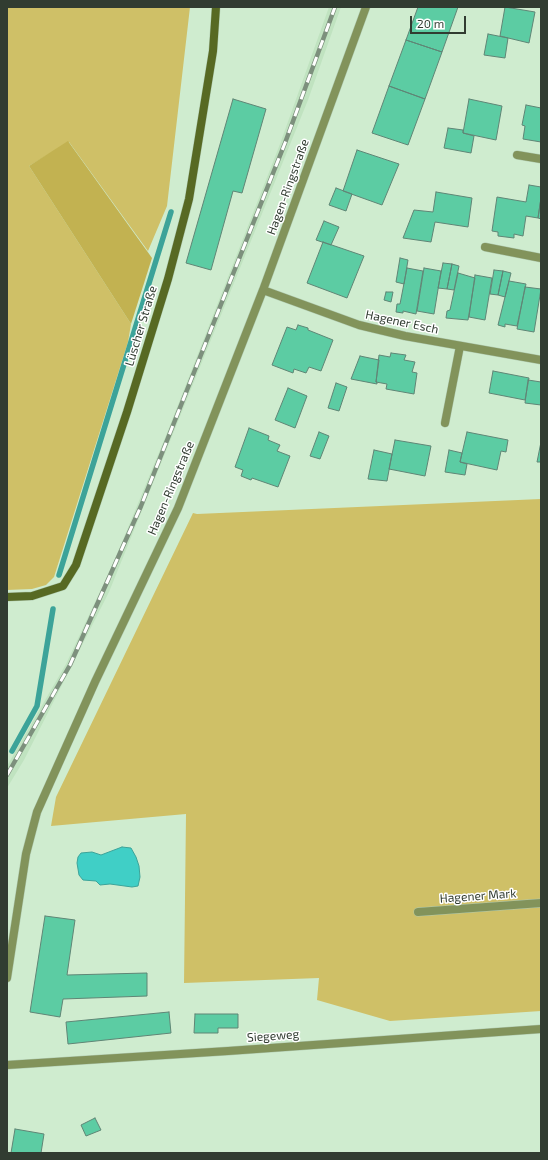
<!DOCTYPE html>
<html>
<head>
<meta charset="utf-8">
<style>
	body { margin:0 }
	#map { position:relative; width:548px; height:1160px; overflow:hidden; background:#cfeccf; font-family:"Exo 2",sans-serif }
	canvas { display:block }
	.frame { position:absolute; inset:0; border:8px solid #313c31; pointer-events:none }
	.scale { position:absolute; left:410px; top:16px; width:56px; height:18px; box-sizing:border-box; border:2px solid #313c31; border-top:0; padding-left:5px; font-size:12px; line-height:14px; white-space:nowrap; color:#313c31; -webkit-text-stroke:3px #fff; paint-order:stroke }
</style>
</head>
<body>
<div id="map">
<canvas width="548" height="1160"></canvas>
<div class="frame"></div>
<div class="scale">20 m</div>
</div>
<script>
const c = document.querySelector('canvas').getContext('2d');
c.lineJoin = 'round';
function fill(path, color) {
  c.fillStyle = color;
  c.fill(path, 'evenodd');
}
function poly(rows) {
  const path = new Path2D();
  for (const r of rows) {
    path.moveTo(r[0], r[1]);
    for (let i = 2; i < r.length; i += 2) path.lineTo(r[i], r[i + 1]);
  }
  return path;
}
function trace(path, color, width, dash) {
  c.strokeStyle = color;
  c.lineWidth = width;
  c.lineCap = dash ? 'butt' : 'round';
  c.setLineDash(dash || []);
  c.stroke(path);
}
function write(font, color, halo, rows, align = 'center') {
  c.font = font + ' "Exo 2",sans-serif';
  c.lineWidth = 3;
  c.setLineDash([]);
  c.textBaseline = 'middle';
  c.strokeStyle = halo;
  c.fillStyle = color;
  for (const [text, x, y, turn = 0] of rows) {
    c.save();
    c.translate(x, y);
    c.rotate((+turn || 0) * Math.PI / 180);
    c.textAlign = isNaN(turn) ? turn : align;
    if (halo) c.strokeText(text, 0, 0);
    c.fillText(text, 0, 0);
    c.restore();
  }
}
const built = poly([
	[329,7,341,7,308,100,109,592,24,760,7,788,7,766,66,664,113,564,167,433,280,144]
]);
const green = poly([
	[7,7,190,7,167,206,148,251,69,142,29,166,131,324,128,342,54,577,46,585,32,589,7,590],
	[541,499,541,1011,390,1021,317,1000,319,978,184,983,186,814,51,826,56,797,193,513,197,514]
]);
const forest = poly([
	[68,141,152,258,131,324,29,166]
]);
const water = poly([
	[122,847,131,848,136,857,139,866,140,877,138,886,132,887,110,884,100,885,96,881,83,880,79,875,77,863,78,857,81,853,92,852,101,855,122,847]
]);
const stream = poly([
	[59,575,171,212],
	[12,751,37,706,53,609]
]);
const building = poly([
	[418,7,458,7,442,52,406,40,418,7],
	[505,7,535,12,529,43,500,36,505,7],
	[488,34,508,38,505,58,484,55,488,34],
	[406,40,442,52,425,99,389,86,406,40],
	[389,86,425,99,408,145,372,133,389,86],
	[233,99,266,109,242,193,233,191,211,270,186,263,233,99],
	[469,99,502,106,496,140,463,133,469,99],
	[526,105,541,108,541,142,523,139,525,126,522,125,526,105],
	[448,128,463,130,463,133,474,136,471,153,444,148,448,128],
	[357,150,399,164,382,205,343,191,357,150],
	[529,185,541,187,541,198,538,218,526,216,523,236,514,234,514,238,498,236,498,232,492,231,497,197,526,202,529,185],
	[336,188,352,194,346,211,329,205,336,188],
	[436,192,472,198,468,227,435,222,431,242,403,238,414,210,433,212,436,192],
	[541,198,541,219,538,218,541,198],
	[324,221,339,227,331,245,316,240,324,221],
	[323,242,364,256,347,298,307,283,323,242],
	[400,258,408,260,404,284,396,282,400,258],
	[443,263,452,264,447,289,438,288,443,263],
	[452,264,459,266,454,290,447,289,452,264],
	[407,268,423,271,416,314,403,311,403,313,396,312,397,304,400,304,407,268],
	[424,268,441,271,434,314,417,311,424,268],
	[494,270,503,271,498,295,490,294,494,270],
	[503,271,511,273,505,297,498,295,503,271],
	[458,273,475,278,468,320,446,318,447,311,450,310,458,273],
	[475,275,492,278,485,320,469,317,475,275],
	[509,281,526,284,517,326,505,324,505,327,498,325,509,281],
	[525,287,541,289,534,332,517,329,525,287],
	[386,292,393,292,391,302,384,300,386,292],
	[298,325,308,328,308,330,333,340,321,371,309,367,306,373,294,369,293,373,272,365,287,327,296,330,298,325],
	[391,353,406,355,404,360,415,362,412,372,417,373,414,394,386,389,387,384,376,382,379,355,390,357,391,353],
	[360,356,379,360,376,382,377,382,377,384,351,379,360,356],
	[493,371,529,378,525,400,489,393,493,371],
	[528,380,541,382,541,405,525,403,528,380],
	[336,383,347,387,339,411,328,408,336,383],
	[288,388,307,396,295,428,275,420,288,388],
	[249,428,269,436,268,440,280,445,277,451,290,456,278,487,252,478,251,480,241,476,243,470,235,467,249,428],
	[319,432,329,436,320,459,310,456,319,432],
	[467,432,508,440,506,452,501,451,497,470,460,462,467,432],
	[395,440,431,446,425,476,389,469,395,440],
	[541,442,541,462,537,462,541,442],
	[374,450,392,454,387,481,368,479,374,450],
	[449,450,462,453,460,462,467,464,465,475,445,472,449,450],
	[45,916,75,920,67,975,147,973,147,996,63,999,60,1017,30,1012,45,916],
	[169,1012,171,1033,68,1044,66,1022,169,1012],
	[195,1014,238,1014,238,1028,218,1028,218,1033,194,1033,195,1014],
	[95,1118,101,1130,86,1136,81,1125,95,1118],
	[15,1129,44,1134,41,1153,11,1153,15,1129]
]);
const lane = poly([
	[517,155,541,159],
	[485,247,541,258],
	[445,423,460,346]
]);
const street = poly([
	[263,290,359,325,405,336,541,360],
	[418,912,541,903],
	[7,978,26,854,37,812,95,682,178,508,263,290,366,7],
	[7,1065,228,1051,541,1029]
]);
const secondary = poly([
	[7,597,32,596,63,586,76,565,127,412,168,279,189,199,213,51,216,7]
]);
const rail = poly([
	[7,775,70,665,141,506,285,143,335,7]
]);
const streetNames = [
	["Hagen-Ringstraße",288,187,-70],
	["Hagener Esch",402,322,12],
	["Lüscher Straße",141,326,-73],
	["Hagen-Ringstraße",171,488,-67],
	["Hagener Mark",478,896,-4],
	["Siegeweg",273,1036,-4]
];
fill(built, '#c0e3c0');
fill(green, '#cfc067');
fill(forest, '#c2b251');
fill(water, '#40cfc6');
trace(water, '#3ca399', 1);
trace(stream, '#3ca399', 5.5);
fill(building, '#5ccca3');
trace(building, '#5f8575', 1);
trace(lane, '#afc9af', 9);
trace(street, '#afc9af', 9);
trace(secondary, '#afc9af', 9);
trace(lane, '#82935b', 8);
trace(street, '#82935b', 8);
trace(secondary, '#576923', 8);
trace(rail, '#7d907d', 4.5);
trace(rail, '#fff', 3, [9]);
write('12px', '#313c31', '#fff', streetNames);
</script>
</body>
</html>
